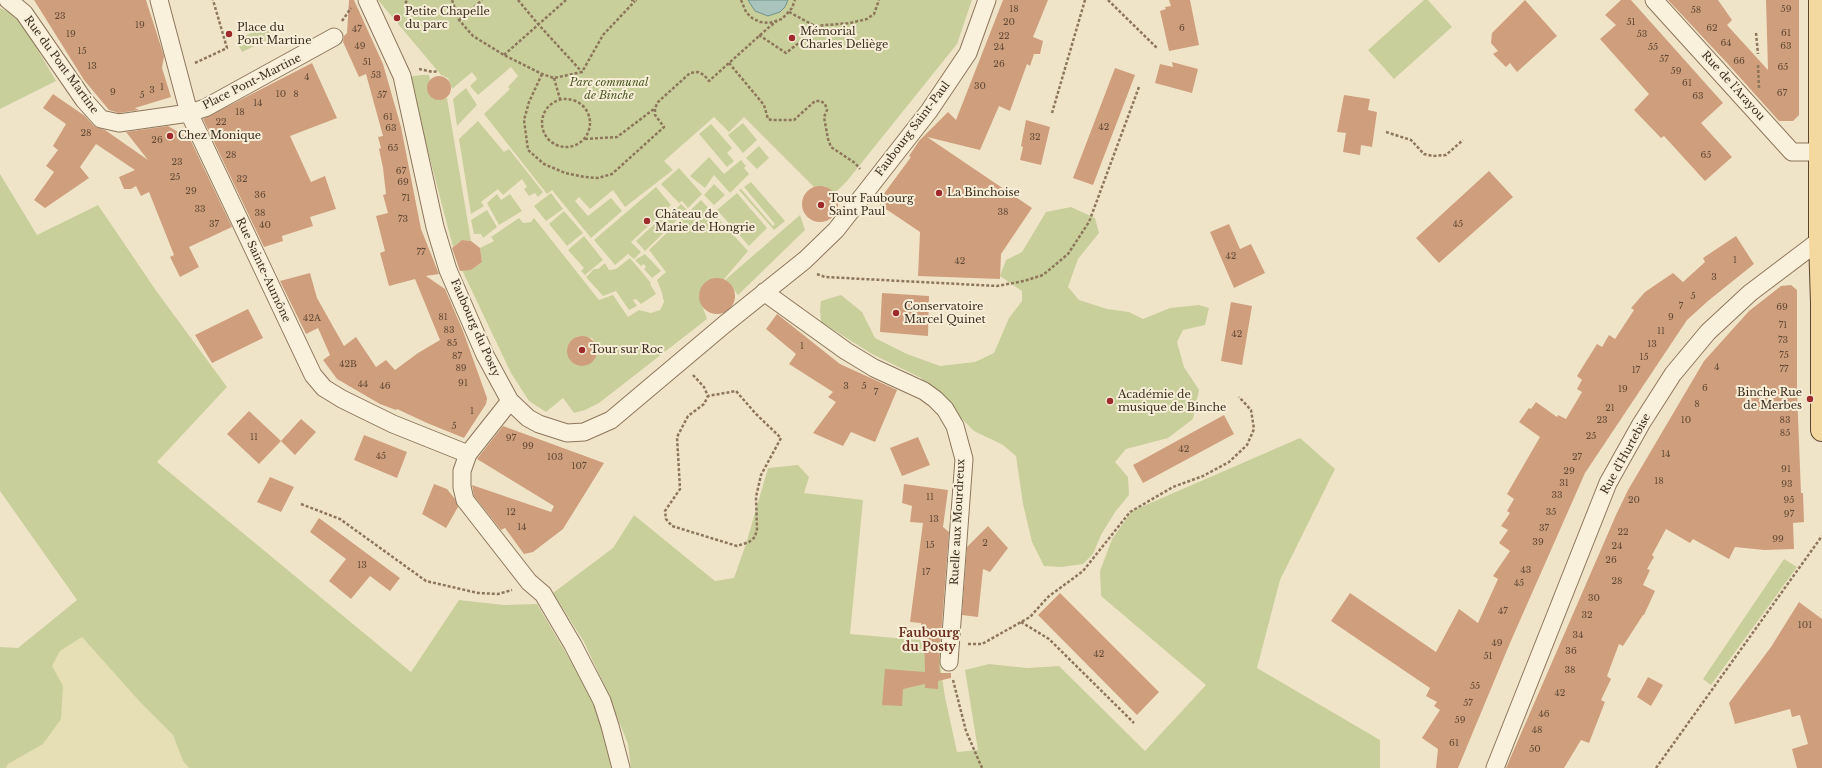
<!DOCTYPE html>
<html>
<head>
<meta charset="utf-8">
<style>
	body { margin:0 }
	canvas { display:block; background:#f0e4c8 }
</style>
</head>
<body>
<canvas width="1822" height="768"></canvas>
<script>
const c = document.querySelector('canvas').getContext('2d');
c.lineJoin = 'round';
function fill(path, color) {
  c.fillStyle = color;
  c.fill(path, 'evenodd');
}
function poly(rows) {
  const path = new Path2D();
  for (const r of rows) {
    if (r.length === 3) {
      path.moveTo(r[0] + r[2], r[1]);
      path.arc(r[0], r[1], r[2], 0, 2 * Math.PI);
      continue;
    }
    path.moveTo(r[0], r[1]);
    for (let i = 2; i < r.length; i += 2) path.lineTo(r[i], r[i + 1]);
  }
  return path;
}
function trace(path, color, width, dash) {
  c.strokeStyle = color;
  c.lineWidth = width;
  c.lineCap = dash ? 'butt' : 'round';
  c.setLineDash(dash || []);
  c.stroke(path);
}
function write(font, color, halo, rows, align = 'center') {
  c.font = font + ' "Libre Baskerville",serif';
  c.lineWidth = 4;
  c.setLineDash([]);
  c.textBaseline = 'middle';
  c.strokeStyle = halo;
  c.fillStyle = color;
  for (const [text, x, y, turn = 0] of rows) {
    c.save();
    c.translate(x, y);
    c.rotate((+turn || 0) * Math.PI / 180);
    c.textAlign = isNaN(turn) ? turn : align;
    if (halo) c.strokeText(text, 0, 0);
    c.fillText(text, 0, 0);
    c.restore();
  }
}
const farmland = poly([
	[82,637,141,703,173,735,183,761,189,768,6,768,8,764,43,744,63,686,52,666,60,651]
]);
const green = poly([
	[378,0,972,0,957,44,847,181,835,193,825,186,814,187,744,117,729,132,714,117,664,161,673,170,625,207,613,190,590,209,579,197,575,201,588,216,611,198,622,211,591,238,552,190,547,194,484,114,510,89,508,87,518,76,511,67,478,95,470,86,477,79,472,72,452,89,448,78,441,75],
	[1424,0,1428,0,1452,27,1394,79,1368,50],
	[0,8,18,16,56,81,0,109],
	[266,26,272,38,242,52,236,40],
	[422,75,429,75,430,79,427,89,430,96,438,100,447,98,471,241,462,240,453,247,409,79,413,76],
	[466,88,477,105,457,126,453,99],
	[478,121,504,152,509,149,543,192,538,197,535,193,529,196,524,189,527,187,522,179,503,195,498,189,481,202,484,206,471,214,459,139],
	[743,123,757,140,743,153,728,135],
	[711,124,732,148,727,153,734,161,727,167,699,134],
	[759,146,769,158,757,169,746,158],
	[709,157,724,174,741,160,746,166,744,168,749,174,730,193,714,175,705,188,690,176],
	[679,168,702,194,688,208,682,201,679,203,661,184],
	[0,174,37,235,98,205,157,292,227,387,157,462,411,672,459,600,504,605,537,604,592,697,605,738,611,768,189,768,183,761,173,735,141,703,82,637,60,651,52,666,63,686,61,719,43,744,8,764,6,768,0,768,0,647,18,648,77,600,0,491],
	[751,182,785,221,774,230,739,190,741,189,773,226,775,224,744,187],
	[714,184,725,195,714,205,704,195],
	[656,187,671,205,631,242,641,252,634,259,628,254,615,265,594,240],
	[551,193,563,209,546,221,534,206],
	[737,193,767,228,749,246,717,210],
	[497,194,501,200,510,194,522,211,499,225,487,203],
	[701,200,748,251,702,305,707,319,599,403,585,410,574,413,563,398,546,412,529,401,511,373,462,270,471,270,482,262,480,248,494,241,491,237,519,218,523,223,531,222,534,218,599,300,613,295,628,317,639,310,651,313,660,310,664,302,662,293,657,280,666,272,649,250],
	[578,336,592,338,597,347,596,357,588,364,584,365,575,363,569,356,569,344],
	[681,204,687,210,645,251,636,241,673,207,676,209],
	[1071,207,1095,218,1099,233,1078,259,1068,287,1079,300,1107,309,1129,312,1143,319,1170,308,1199,305,1209,308,1205,325,1183,330,1177,342,1184,367,1199,390,1193,419,1168,438,1126,449,1115,462,1128,477,1129,495,1115,512,1101,535,1093,554,1083,564,1062,567,1044,566,1032,542,1023,504,1016,456,1003,445,974,431,921,378,872,354,821,322,820,310,821,301,841,295,862,312,875,338,907,354,940,366,975,362,994,353,1009,318,1022,301,1022,291,1000,276,1006,260,1022,252,1046,212],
	[487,210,497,227,483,238,481,234,474,234,471,220],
	[564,211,583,233,567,246,549,224],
	[800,215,805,230,738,295,729,283,725,280],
	[584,236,603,260,585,275,581,271,584,268,568,250],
	[645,254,661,271,652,278,644,269,646,267,644,264,641,266,635,260],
	[630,258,651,283,650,284,656,294,641,304,636,299,633,300,637,306,629,310,616,291,603,296,586,277,594,269,598,269,605,263,609,270,616,269],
	[1300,438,1335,469,1280,580,1257,668,1380,740,1380,768,631,768,628,744,605,687,584,642,553,593,613,548,634,515,715,581,734,578,746,544,768,468,798,465,809,477,804,493,863,500,850,634,942,642,940,664,945,697,957,752,978,750,965,670,989,664,1027,668,1059,666,1145,751,1206,685,1101,596,1100,571,1112,539,1132,511],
	[1784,559,1797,567,1711,685,1703,679]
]);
const water = poly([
	[748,0,788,0,785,7,780,12,768,16,755,11,748,0]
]);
const building = poly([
	[34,0,146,0,164,56,162,68,171,97,135,108,139,110,119,113,109,110,84,80],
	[349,0,354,0,383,64,401,127,421,229,439,274,426,276,445,289,463,331,487,398,486,404,464,438,427,423,397,409,396,410,380,404,337,379,323,360,330,355,318,328,306,334,280,281,310,273,317,298,344,346,356,337,376,367,386,360,395,370,418,353,440,340,415,279,389,286,380,253,385,251,376,216,388,213,383,195,386,194,383,168,379,149,381,148,378,137,383,136,366,74,359,77,343,42,344,36,347,33],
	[1003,0,1048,0,1033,37,1043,41,1040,54,1034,54,1030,66,1027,64,1010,111,999,106,980,150,927,137,1032,208,1001,254,1000,279,918,276,920,232,880,205,880,199,911,157,909,156,919,141,948,112,956,120],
	[1169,0,1190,0,1199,45,1169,51,1160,11,1166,9,1165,7,1171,6],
	[1525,0,1557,36,1517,72,1510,63,1506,67,1493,54,1498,51,1491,43,1492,33],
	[1621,0,1631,0,1723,103,1701,123,1732,157,1705,181,1664,136,1661,138,1634,110,1649,94,1600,39,1616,25,1605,15],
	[1668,0,1718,0,1732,20,1727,25,1768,70,1766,0,1799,0,1799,115,1793,121,1779,121,1727,63],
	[1172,62,1198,69,1192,93,1155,83,1160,64,1173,67],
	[312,63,337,118,290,136,311,182,325,176,336,209,310,217,313,226,282,236,283,241,264,247,203,119],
	[1115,68,1135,75,1093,185,1073,178],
	[439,88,12],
	[53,94,85,116,94,126,105,130,148,160,126,132,168,126,190,139,232,227,189,247,199,267,180,277,170,257,174,255,149,192,141,196,136,186,131,189,124,189,119,177,135,170,96,144,80,167,89,178,45,208,34,200,54,172,46,166,58,150,53,146,66,124,43,108],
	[1344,95,1370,99,1368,110,1377,112,1372,147,1361,145,1360,155,1343,152,1346,133,1337,132],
	[1026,120,1050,127,1041,165,1020,160,1023,147,1021,146],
	[1489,171,1513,197,1439,263,1416,238],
	[820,204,18],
	[1229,224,1240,249,1251,244,1265,273,1234,288,1210,232],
	[1736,236,1754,264,1708,301,1687,320,1585,473,1510,643,1458,768,1436,768,1438,749,1422,738,1440,710,1434,706,1437,702,1426,696,1430,688,1331,621,1350,593,1436,652,1459,609,1478,623,1498,579,1493,576,1510,551,1499,543,1508,530,1501,526,1510,513,1507,511,1514,499,1507,494,1540,437,1519,422,1529,408,1531,409,1536,402,1557,417,1558,415,1566,419,1582,392,1577,389,1582,380,1577,376,1597,344,1602,347,1609,335,1615,339,1634,310,1631,308,1645,292,1673,273,1683,282,1705,262,1703,258],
	[462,240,471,241,480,248,482,262,471,270,460,271,452,248],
	[717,296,18],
	[1791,285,1797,290,1797,392,1801,493,1803,493,1804,522,1793,523,1794,549,1764,550,1735,547,1729,559,1693,539,1690,543,1666,529,1652,555,1654,557,1647,569,1650,570,1643,585,1655,591,1644,615,1643,615,1623,646,1619,644,1607,676,1611,679,1601,700,1605,702,1589,743,1581,740,1564,768,1506,768,1616,515,1628,490,1704,361,1749,311,1781,286],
	[882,293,929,296,928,336,880,332],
	[1231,302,1252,306,1242,365,1221,361],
	[248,309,263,338,212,363,195,335],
	[777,314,840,364,897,390,875,442,851,432,843,446,813,433,836,402,828,397,833,392,789,364,796,354,766,329],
	[582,351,15],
	[249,411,281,441,259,464,227,434],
	[1224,415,1234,434,1143,483,1133,465],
	[301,419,316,432,295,455,281,441],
	[503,426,604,463,563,529,533,552,524,554,505,528,501,530,474,496,472,485,551,512,554,506,477,459],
	[364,435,407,452,397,478,354,460],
	[918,437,930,465,902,476,890,448],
	[270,477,294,487,281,512,257,502],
	[434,484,447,489,455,499,458,507,446,528,422,514],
	[904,484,948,490,943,527,949,532,939,661,940,673,951,673,951,678,938,681,938,689,925,688,925,684,903,689,902,706,882,705,885,669,925,672,924,627,921,627,921,623,910,622,923,523,910,522,912,506,902,503],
	[319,518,400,578,390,591,370,576,351,599,329,581,346,559,310,532],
	[988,526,1008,548,990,572,983,569,978,617,962,615,967,547],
	[1060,593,1159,692,1137,715,1038,615],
	[1799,602,1822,619,1822,768,1797,768,1792,749,1808,744,1800,715,1792,717,1790,709,1735,724,1729,703,1771,647],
	[1648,677,1663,685,1651,706,1637,697]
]);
const path = poly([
	[452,0,459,20,473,36,504,55,542,74,554,78,582,72,603,35,635,1],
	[518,0,538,24,582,72],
	[631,0,637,0],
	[741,0,746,12,752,18,760,22,769,23,782,19,792,8,795,0],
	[1108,0,1158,49],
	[405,3,408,0],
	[789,12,815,26,850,23,867,19,874,14,879,0],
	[459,20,482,0],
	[342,21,351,8],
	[1756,33,1758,54],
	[759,35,786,53,805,38,815,26],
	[504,55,566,0],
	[195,63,227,48,213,0],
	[729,63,764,105,768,119,772,120,794,120,815,101,821,101,825,104,827,110,824,117,828,139,831,147,855,163,860,169],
	[1758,65,1759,88],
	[419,69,433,72,438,71],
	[542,74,529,102,524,120,528,150,544,164,565,173,585,177,598,178,612,174,664,127,655,115,655,108,658,102,690,73,698,72,704,75,709,81,768,28,777,21],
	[554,78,560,99],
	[566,123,24],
	[1052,113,1085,0],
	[1386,132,1411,140,1424,154,1433,156,1446,155,1463,140],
	[585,139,617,137,654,109],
	[817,274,825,277,997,286,1024,281,1043,275,1068,254,1089,222,1139,87],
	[693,375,704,387,708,396,704,404,688,416,677,437,680,489,665,511,666,519,672,526,737,546,749,542,755,537,757,529,756,497,761,475,781,438,756,414,736,391,708,396],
	[301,504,340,519,426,581,478,593,498,594,512,590],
	[1021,622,1049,639,1134,723],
	[968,644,982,644,1030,617,1048,597,1083,571,1130,512,1173,487,1203,476,1229,462,1247,445,1254,429,1251,410,1239,397],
	[953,680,966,731,982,768],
	[1656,768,1822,536]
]);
const minor = poly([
	[8,0,24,13,84,100,101,119,119,123,189,113,205,108,334,37],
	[159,0,189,113,313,375,324,388,342,399,393,424,468,454],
	[367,0,402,76,435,227,448,270,485,355,510,401,528,418,539,424,567,433,584,432,611,420,725,324,805,260,836,230,929,111,968,53,987,0],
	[1654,0,1792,152,1820,152],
	[764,292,846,351,874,368,924,391,935,399,945,409,955,426,964,459,949,662],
	[510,401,468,454,462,471,462,487,465,500,529,582,543,594,573,645,602,701,610,726,621,768],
	[1495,768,1608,483,1641,424,1673,374,1708,332,1750,293,1820,240]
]);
const primary = poly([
	[1820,0,1820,240,1822,303,1822,430]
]);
const markers = [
	[397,18,4,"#9e2a2b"],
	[229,34,4,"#9e2a2b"],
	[792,38,4,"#9e2a2b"],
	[170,136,4,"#9e2a2b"],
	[939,193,4,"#9e2a2b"],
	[821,205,4,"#9e2a2b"],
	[647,221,4,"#9e2a2b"],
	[896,313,4,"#9e2a2b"],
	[582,350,4,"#9e2a2b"],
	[1810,399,4,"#9e2a2b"],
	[1110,401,4,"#9e2a2b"]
];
const numberNames = [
	["18",1014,9],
	["59",1786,9],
	["58",1696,10],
	["23",60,16],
	["20",1009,22],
	["51",1631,22],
	["19",140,25],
	["6",1182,28],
	["62",1712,28],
	["47",357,29],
	["61",1786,33],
	["19",71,34],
	["53",1642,34],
	["22",1004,36],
	["64",1726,43],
	["49",360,46],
	["63",1786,46],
	["24",999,47],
	["55",1653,47],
	["15",82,51],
	["57",1664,59],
	["66",1739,61],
	["51",367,62],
	["26",999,64],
	["13",92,66],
	["65",1783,67],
	["59",1676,71],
	["53",376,75],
	["4",307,77],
	["61",1687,83],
	["30",980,86],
	["1",162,87],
	["3",152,90],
	["9",113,92],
	["67",1782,93],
	["10",281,94],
	["8",296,94],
	["5",142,95],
	["57",382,95],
	["63",1698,96],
	["14",258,103],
	["18",240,112],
	["61",388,117],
	["22",221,122],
	["42",1104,127],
	["63",391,128],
	["28",86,133],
	["32",1035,137],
	["26",157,140],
	["65",393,148],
	["28",231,155],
	["65",1706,155],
	["23",177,162],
	["67",401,171],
	["25",175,177],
	["32",242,179],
	["69",403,182],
	["29",191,191],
	["36",260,195],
	["71",406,198],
	["33",200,209],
	["38",1003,212],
	["38",260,213],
	["73",403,219],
	["37",214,224],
	["45",1458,224],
	["40",265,225],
	["77",421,252],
	["42",1231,256],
	["1",1735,260],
	["42",960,261],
	["3",1714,277],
	["5",1693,296],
	["7",1681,306],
	["69",1782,307],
	["81",443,317],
	["9",1671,317],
	["42A",312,318],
	["71",1783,325],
	["83",449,330],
	["11",1661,331],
	["42",1237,334],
	["73",1783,340],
	["85",452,343],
	["13",1652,344],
	["1",802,346],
	["75",1784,355],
	["87",457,356],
	["15",1644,357],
	["42B",348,364],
	["4",1717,367],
	["89",461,368],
	["77",1784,369],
	["17",1636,370],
	["91",463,383],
	["44",363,384],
	["46",385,386],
	["3",846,386],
	["5",864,386],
	["6",1705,388],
	["19",1623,389],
	["7",876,392],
	["8",1697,404],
	["21",1610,408],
	["1",472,411],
	["23",1602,420],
	["10",1686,420],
	["83",1785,420],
	["5",454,426],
	["85",1785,433],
	["25",1591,436],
	["11",254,437],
	["97",511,438],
	["99",528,446],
	["42",1184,449],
	["14",1666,454],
	["45",381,456],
	["103",555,457],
	["27",1577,457],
	["107",579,466],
	["91",1786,469],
	["29",1569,471],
	["18",1659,481],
	["31",1564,483],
	["93",1787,484],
	["33",1557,495],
	["11",930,497],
	["20",1634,500],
	["95",1789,500],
	["12",511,512],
	["35",1551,512],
	["97",1789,514],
	["13",934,519],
	["14",522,527],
	["37",1544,528],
	["22",1623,532],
	["99",1778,539],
	["39",1538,542],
	["2",985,543],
	["15",930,545],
	["24",1617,546],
	["26",1611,560],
	["13",362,565],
	["43",1526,570],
	["17",926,572],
	["28",1617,581],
	["45",1519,583],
	["30",1594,598],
	["47",1503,611],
	["32",1587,615],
	["101",1805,625],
	["34",1578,635],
	["49",1497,643],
	["36",1571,651],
	["42",1099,654],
	["51",1488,656],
	["38",1570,670],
	["55",1475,686],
	["42",1560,693],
	["57",1468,703],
	["46",1544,714],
	["59",1460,720],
	["48",1537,730],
	["61",1454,743],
	["50",1535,749]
];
const poiNames = [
	["Petite Chapelle",405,12],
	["du parc",405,25],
	["Place du",237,28],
	["Pont Martine",237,41],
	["Mémorial",800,32],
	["Charles Deliège",800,45],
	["Chez Monique",178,136],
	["La Binchoise",947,193],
	["Tour Faubourg",829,199],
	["Saint Paul",829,212],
	["Château de",655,215],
	["Marie de Hongrie",655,228],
	["Conservatoire",904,307],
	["Marcel Quinet",904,320],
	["Tour sur Roc",590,350],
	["Binche Rue",1802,393,"right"],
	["de Merbes",1802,406,"right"],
	["Académie de",1118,395],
	["musique de Binche",1118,408]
];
const streetNames = [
	["Rue du Pont Martine",61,65,54],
	["Place Pont-Martine",252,82,-27],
	["Rue de l'Arayou",1733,86,48],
	["Faubourg Saint-Paul",913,129,-53],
	["Rue Sainte-Aumône",263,270,65],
	["Faubourg du Posty",475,328,66],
	["Rue d'Hurtebise",1626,454,-61],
	["Ruelle aux Mourdreux",958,522,-87]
];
const parkNames = [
	["Parc communal",609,83],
	["de Binche",609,96]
];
const neighbourhoodNames = [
	["Faubourg",929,634],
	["du Posty",929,648]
];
fill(farmland, '#e6deb5');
fill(green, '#c9cf9b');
fill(water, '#a9c4bc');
trace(water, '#6f938a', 1);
fill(building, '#cf9f7d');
trace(minor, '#8d765c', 19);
trace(primary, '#5b4430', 24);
trace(path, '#8d765c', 2.5, [3, 2]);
trace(minor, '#faf1dc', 17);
trace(primary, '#f3d9a0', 22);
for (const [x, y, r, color] of markers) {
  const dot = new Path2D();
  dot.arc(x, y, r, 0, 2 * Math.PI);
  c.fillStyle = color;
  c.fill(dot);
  trace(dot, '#f7eed8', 1.5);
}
write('9px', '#624a37', null, numberNames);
write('11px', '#3d2e20', '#f7eed8', poiNames, 'left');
write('11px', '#3d2e20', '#f7eed8', streetNames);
write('italic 11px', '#4d5a26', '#f7eed8', parkNames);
write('bold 12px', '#6b2e1e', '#f7eed8', neighbourhoodNames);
</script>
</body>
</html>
